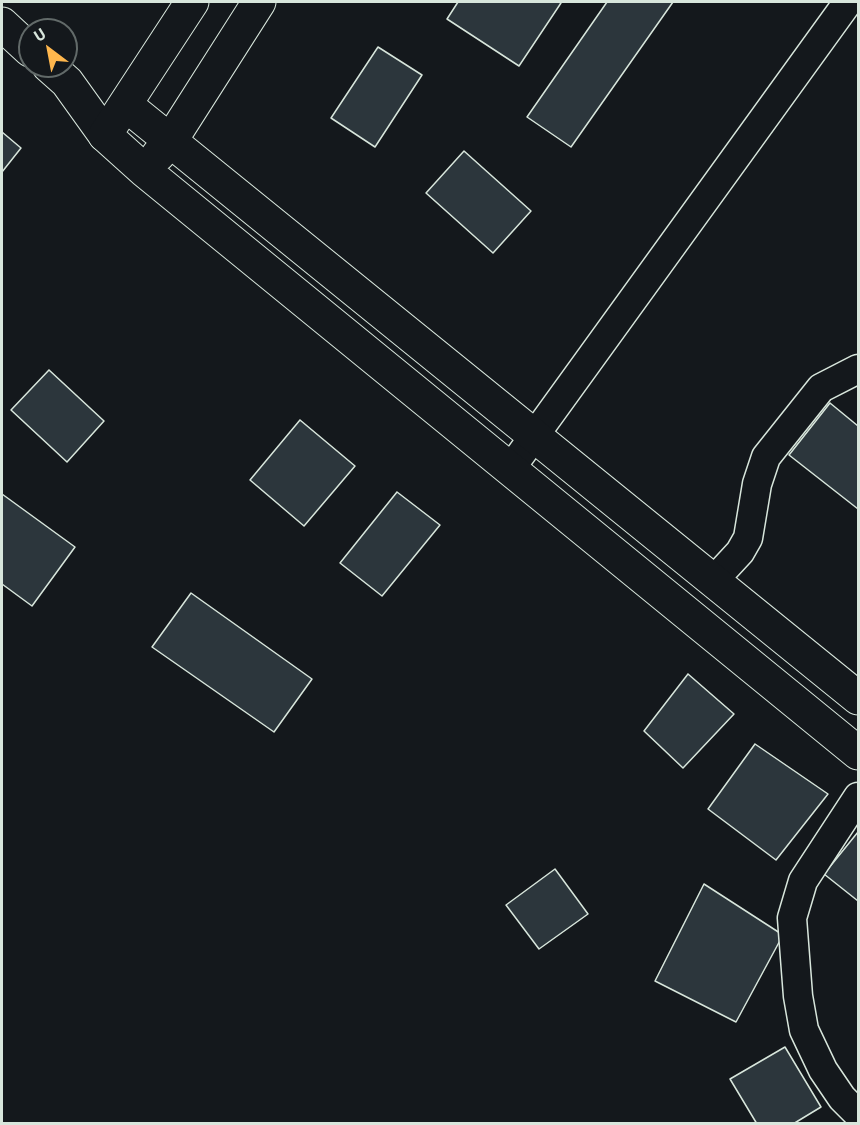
<!DOCTYPE html>
<html>
<head>
<meta charset="utf-8">
<style>
	body { margin:0 }
	#map { position:relative; width:860px; height:1125px; overflow:hidden; background:#14181c; font-family:Barlow,sans-serif }
	canvas { display:block }
	.frame { position:absolute; inset:0; border:3px solid #d8e6dc; pointer-events:none }
	.north { position:absolute; left:18px; top:18px; width:60px; height:60px; box-sizing:border-box; background:#14181c; border:2px solid #626a69; border-radius:50%; rotate:328deg; font-size:16px; font-weight:700; line-height:24px; text-align:center; color:#d8e6dc }
	.north::after { content:''; display:block; margin:auto; width:21px; height:27px; background:#ffb74d; clip-path:polygon(50% 0,100% 100%,50% 72%,0 100%) }
</style>
</head>
<body>
<div id="map">
<canvas width="860" height="1125"></canvas>
<div class="frame"></div>
<div class="north">U</div>
</div>
<script>
const c = document.querySelector('canvas').getContext('2d');
c.lineJoin = 'round';
function fill(path, color) {
  c.fillStyle = color;
  c.fill(path, 'evenodd');
}
function poly(rows) {
  const path = new Path2D();
  for (const r of rows) {
    path.moveTo(r[0], r[1]);
    for (let i = 2; i < r.length; i += 2) path.lineTo(r[i], r[i + 1]);
  }
  return path;
}
function trace(path, color, width, dash) {
  c.strokeStyle = color;
  c.lineWidth = width;
  c.lineCap = dash ? 'butt' : 'round';
  c.setLineDash(dash || []);
  c.stroke(path);
}
const building = poly([
	[458,2,559,2,561,3,519,66,447,19,458,2],
	[607,2,673,2,571,147,527,117,607,2],
	[378,47,422,75,375,147,331,118,378,47],
	[2,132,21,148,2,172,2,132],
	[464,151,531,211,493,253,426,193,464,151],
	[49,370,104,421,67,462,11,410,49,370],
	[830,403,858,426,858,509,789,455,830,403],
	[300,420,355,466,304,526,250,480,300,420],
	[397,492,440,525,382,596,340,563,397,492],
	[2,494,75,547,32,606,2,584,2,494],
	[191,593,312,679,274,732,152,647,191,593],
	[688,674,734,714,683,768,644,731,688,674],
	[755,744,828,794,776,860,708,809,755,744],
	[858,832,858,901,824,874,858,832],
	[555,869,588,914,539,949,506,905,555,869],
	[704,884,783,935,736,1022,655,981,704,884],
	[785,1047,821,1107,793,1124,757,1124,730,1079,785,1047]
]);
const street = poly([
	[511,468,848,2],
	[715,579,740,552,748,538,757,484,766,457,821,388,858,369],
	[858,797,803,881,792,918,798,996,804,1030,823,1070,842,1098,858,1114]
]);
const secondary = poly([
	[2,24,30,50],
	[49,66,67,82,105,135]
]);
const highway = poly([
	[192,2,105,135,145,171,858,753],
	[126,105,858,698],
	[158,155,171,140,259,2]
]);
fill(building, '#2c363c');
trace(building, '#d8e6dc', 1.5);
trace(street, '#d8e6dc', 31);
trace(secondary, '#d8e6dc', 35);
trace(highway, '#d8e6dc', 35);
trace(street, '#14181c', 28);
trace(secondary, '#14181c', 33);
trace(highway, '#14181c', 33);
</script>
</body>
</html>
